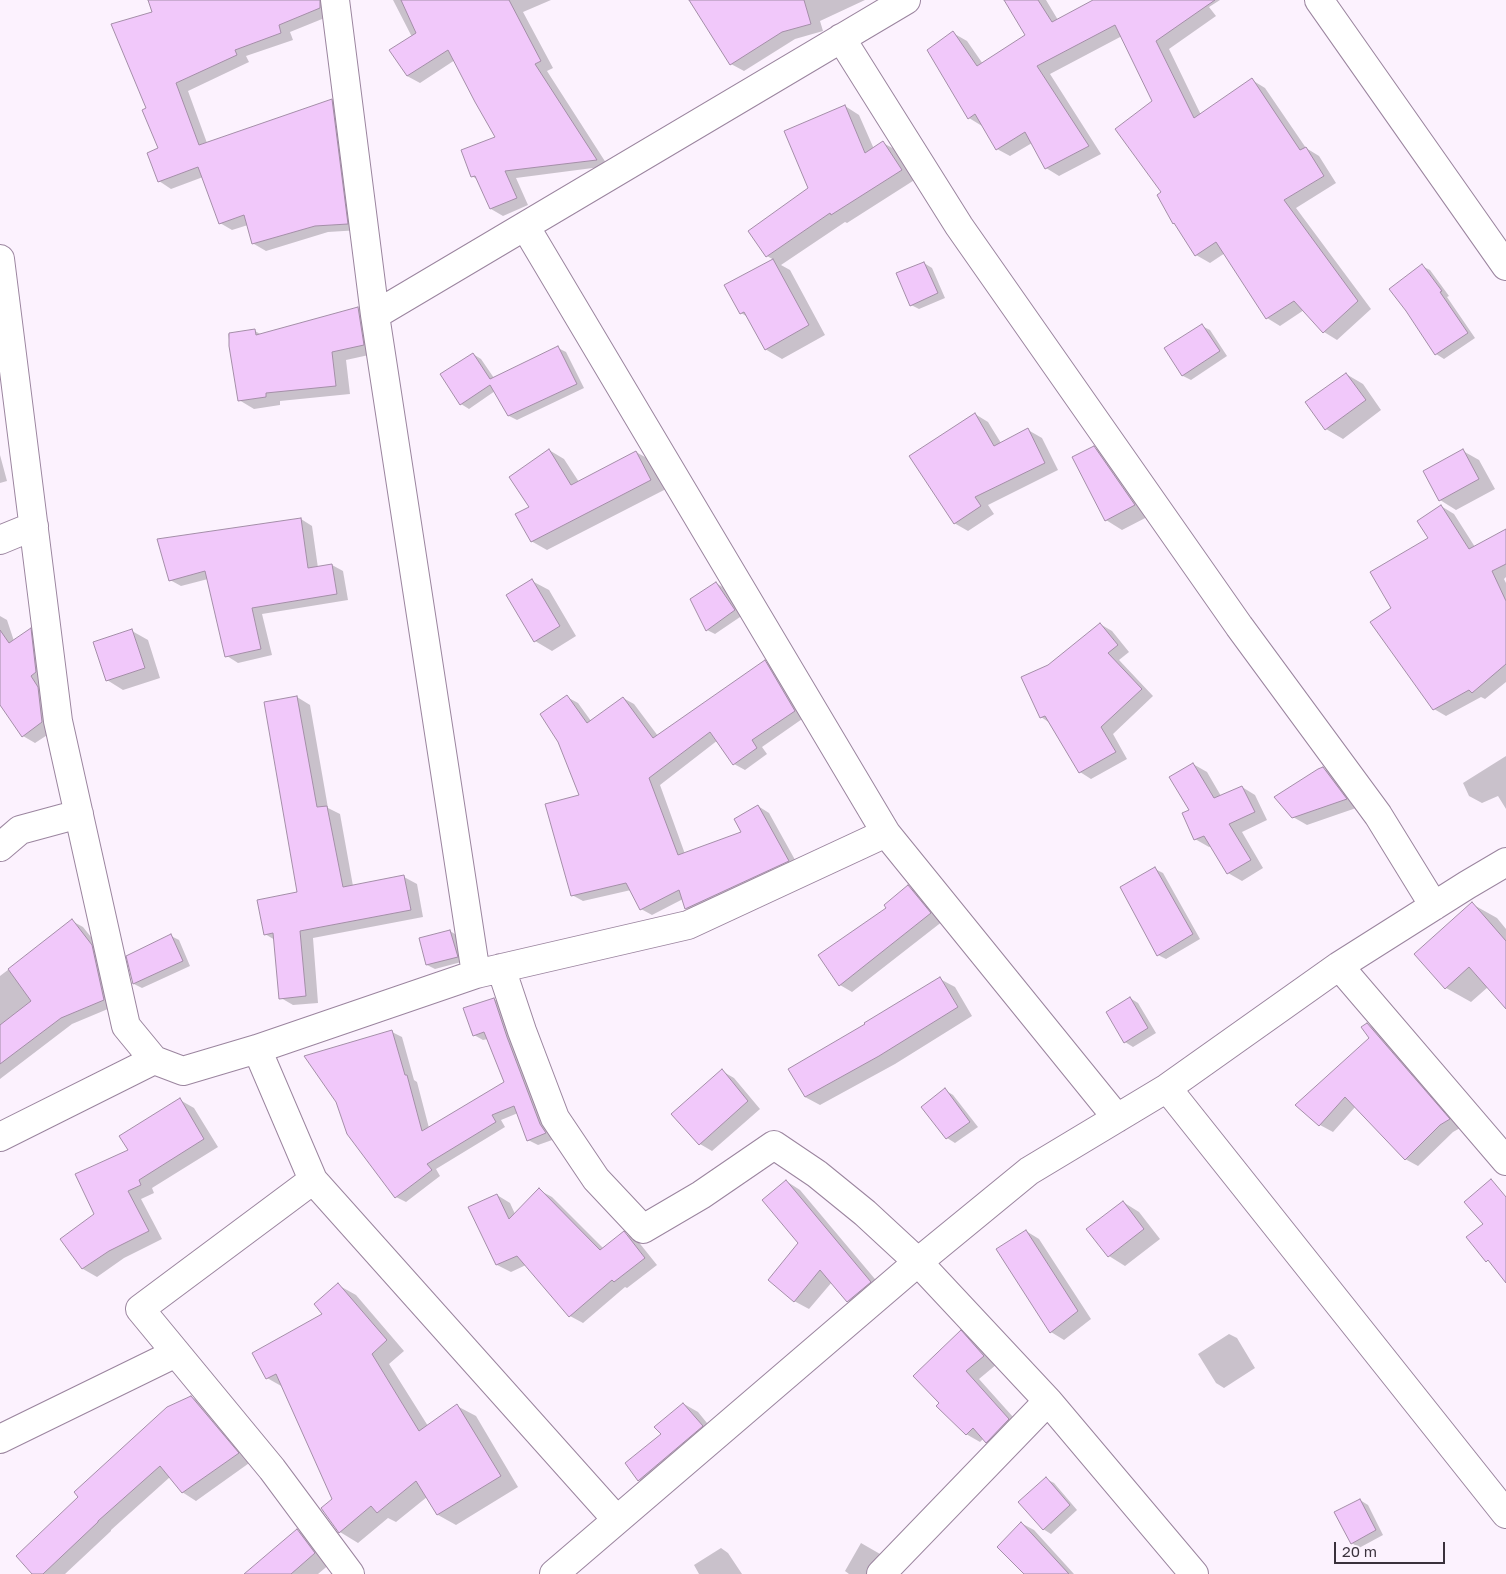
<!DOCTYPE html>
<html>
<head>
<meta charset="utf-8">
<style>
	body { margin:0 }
	#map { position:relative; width:1506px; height:1574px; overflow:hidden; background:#fcf2fe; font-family:"Golos Text",sans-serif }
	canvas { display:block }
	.scale { position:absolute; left:1334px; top:1542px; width:111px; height:22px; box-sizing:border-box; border:2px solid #3a313c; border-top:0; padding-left:6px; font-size:15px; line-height:18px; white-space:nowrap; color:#3a313c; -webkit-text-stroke:4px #fcf2fe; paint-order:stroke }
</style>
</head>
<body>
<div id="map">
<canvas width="1506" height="1574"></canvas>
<div class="scale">20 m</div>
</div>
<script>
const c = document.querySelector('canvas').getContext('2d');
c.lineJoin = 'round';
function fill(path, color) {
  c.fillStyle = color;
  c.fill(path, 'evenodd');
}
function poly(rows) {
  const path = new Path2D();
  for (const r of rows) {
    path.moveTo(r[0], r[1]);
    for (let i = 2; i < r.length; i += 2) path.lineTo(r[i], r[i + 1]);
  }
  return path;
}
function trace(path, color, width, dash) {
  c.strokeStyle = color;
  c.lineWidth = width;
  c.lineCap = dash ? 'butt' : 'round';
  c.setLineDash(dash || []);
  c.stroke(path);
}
const shadow = poly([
	[149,0,328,0,332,15,290,32,293,40,246,56,249,62,188,91,207,143,332,100,344,107,360,230,328,232,266,251,254,244,248,225,232,230,220,223,203,177,171,189,159,181,160,149,148,109,153,13],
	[393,0,551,0,523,12,553,68,547,71,608,166,516,178,528,205,503,216,491,209,478,180,472,176,497,138,455,60,420,83,407,76,412,37],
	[690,0,865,0,820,21,823,31,795,39,744,71,731,64],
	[1005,0,1046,0,1058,20,1096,0,1220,0,1209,7,1216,16,1169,49,1201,115,1252,80,1265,88,1306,148,1319,156,1336,183,1296,208,1371,309,1337,340,1324,332,1304,310,1280,326,1267,318,1225,253,1210,263,1196,255,1176,225,1173,223,1163,193,1153,102,1122,36,1050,74,1101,154,1059,176,1046,168,1032,143,1010,156,997,149,982,126,969,118,953,33,967,41,983,64,1027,35],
	[845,106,859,115,874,149,883,143,898,151,916,179,847,223,845,222,781,265,790,270,825,335,782,359,765,349,748,317,741,313,726,286,774,260,767,256,750,231,810,188],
	[924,263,932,268,945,298,919,309,911,305],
	[1422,266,1430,270,1449,296,1447,297,1475,338,1444,359,1436,354],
	[358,308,373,317,378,353,346,360,350,394,280,401,280,405,254,409,239,400,228,334,255,331,262,335],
	[1202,326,1210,330,1227,356,1191,380,1183,376,1166,349],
	[558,348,566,352,584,388,517,420,509,416,495,391,469,409,461,404,473,354,481,359,494,378],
	[1346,374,1363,384,1381,410,1343,439,1326,429],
	[975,414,988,422,1001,443,1028,430,1042,438,1058,470,988,505,994,514,968,531,954,523],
	[1094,447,1110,457,1151,515,1122,530,1106,520],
	[549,450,564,459,579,482,636,452,652,461,666,489,547,550,531,541,531,507],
	[1463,451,1479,460,1495,489,1456,510,1440,500],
	[0,455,7,481,0,483],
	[1441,506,1454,514,1475,547,1506,531,1506,577,1504,579,1506,583,1506,682,1485,699,1481,697,1446,716,1434,709,1392,609,1430,538],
	[301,519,312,526,318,568,332,565,343,571,348,600,262,614,272,655,238,663,227,656,208,579,181,586,170,580],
	[532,581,549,590,576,636,552,651,535,641],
	[716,583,724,588,743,615,715,634,707,630],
	[0,616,7,620,14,641,31,630,43,637,55,730,35,743,23,736,0,703],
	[1100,624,1112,631,1129,652,1119,660,1153,696,1113,734,1127,759,1091,779,1080,772,1050,723,1041,717,1048,666],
	[132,631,148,640,160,678,123,690,107,680],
	[765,662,776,668,805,717,762,747,767,754,745,770,734,764,718,740,660,785,685,854,743,833,758,806,769,813,799,867,697,915,686,908,683,899,652,915,641,909,631,890,583,901,572,895,580,796,567,697,578,703,591,721,623,698,634,704,658,736],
	[297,697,310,705,328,808,340,814,353,886,404,877,417,884,423,917,313,938,318,1003,293,1005,281,998,275,940,265,934,299,893],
	[1506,756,1506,809,1498,796,1482,803,1469,796,1463,783],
	[1193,764,1207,772,1221,796,1242,787,1255,795,1267,820,1242,832,1263,868,1242,881,1228,873,1212,846,1209,847,1195,839,1191,811],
	[1323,768,1336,776,1359,807,1307,825,1293,817],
	[1155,869,1163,873,1200,939,1166,959,1158,955],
	[908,886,920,894,943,921,852,992,840,985],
	[1472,904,1497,918,1506,929,1506,1007,1488,987,1471,1002,1446,988],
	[72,921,83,927,103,952,115,1006,72,1024,0,1079,0,976],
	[450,931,458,936,465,961,435,969,427,965],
	[171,936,179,940,190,966,142,988,134,984,128,957],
	[940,979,955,987,972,1016,895,1064,820,1105,805,1097],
	[1130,998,1138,1003,1156,1033,1133,1047,1125,1042],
	[494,999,504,1005,555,1139,538,1145,528,1140,518,1113,501,1120,505,1127,436,1169,440,1176,406,1202,396,1197,392,1032,402,1037,414,1080,417,1082,429,1128,506,1082,488,1039,483,1040,474,1035],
	[1367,1024,1380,1032,1462,1127,1453,1132,1418,1166,1405,1159,1356,1106,1333,1132,1320,1125,1297,1105,1371,1038],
	[722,1071,734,1078,760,1109,712,1151,700,1144,673,1114],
	[945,1090,953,1095,978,1127,955,1143,947,1138],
	[180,1100,194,1108,218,1147,152,1188,154,1193,141,1199,162,1239,124,1258,97,1277,83,1269,62,1240,96,1215,130,1150],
	[786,1181,800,1190,885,1291,862,1310,848,1301,832,1282,809,1309,794,1301,799,1243],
	[539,1190,552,1197,604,1249,624,1233,637,1240,657,1265,627,1288,625,1287,583,1323,570,1316,526,1265,511,1272,497,1265,470,1208,497,1195,510,1203,515,1214],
	[1123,1202,1139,1212,1160,1239,1125,1266,1109,1256],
	[1026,1231,1039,1239,1091,1319,1064,1340,1051,1332],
	[338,1285,356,1295,404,1351,389,1364,428,1426,457,1406,476,1416,518,1487,456,1525,438,1515,427,1497,396,1522,388,1518,358,1543,340,1532,333,1499,283,1387,267,1378,254,1353,324,1314],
	[961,1332,974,1340,997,1364,979,1379,1022,1427,1000,1449,987,1442,984,1438,980,1442,966,1434,940,1403],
	[1229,1334,1237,1338,1255,1368,1224,1388,1216,1383,1198,1354],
	[191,1397,205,1405,252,1461,196,1501,182,1492,170,1477,111,1530,111,1531,65,1574,34,1574],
	[684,1404,698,1412,716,1434,653,1488,639,1480,626,1464,662,1435],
	[1046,1479,1054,1483,1077,1510,1051,1534,1043,1529],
	[1360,1500,1368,1505,1383,1535,1359,1548,1352,1543],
	[1021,1523,1034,1530,1074,1574,1026,1574],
	[297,1530,313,1540,331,1563,318,1574,257,1574],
	[861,1543,887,1558,874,1574,849,1574,845,1571],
	[721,1548,728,1553,742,1574,699,1574,694,1565]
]);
const building = poly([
	[148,0,320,0,320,8,279,25,281,33,235,50,237,55,176,83,199,145,332,99,348,224,315,226,252,244,244,215,219,224,198,167,158,182,147,153,158,148,142,110,146,108,111,24,152,12,148,0],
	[401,0,509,0,541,61,535,64,597,160,505,171,517,198,490,209,475,176,471,177,461,150,495,137,475,102,448,50,407,76,389,50,416,33,401,0],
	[689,0,804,0,811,24,782,32,730,65,689,0],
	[1004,0,1038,0,1052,22,1093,0,1215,0,1156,41,1194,118,1252,78,1300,150,1306,147,1324,176,1284,200,1358,301,1323,333,1294,301,1266,319,1216,242,1195,256,1174,223,1173,224,1157,195,1161,192,1115,129,1152,101,1115,25,1037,66,1089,146,1045,169,1025,132,996,150,975,114,968,119,927,50,953,31,977,66,1025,35,1004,0],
	[845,105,865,153,883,141,902,170,831,215,830,213,766,257,748,231,808,188,784,131,845,105],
	[773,259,809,325,765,350,744,312,740,314,724,285,773,259],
	[924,262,938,293,910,306,896,273,924,262],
	[1422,264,1442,291,1440,292,1468,333,1435,355,1406,311,1389,289,1422,264],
	[358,307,364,345,332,352,336,386,266,393,266,397,238,401,229,346,229,333,255,329,256,335,358,307],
	[1202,324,1220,351,1182,376,1164,348,1202,324],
	[558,346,577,384,508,416,490,385,460,405,440,374,473,353,490,379,558,346],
	[1346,373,1366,400,1325,430,1305,402,1346,373],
	[975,413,994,446,1028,428,1045,463,975,497,981,506,954,524,909,456,975,413],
	[1094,446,1135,505,1105,521,1072,457,1094,446],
	[549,449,571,485,636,451,651,480,531,542,515,514,529,507,509,477,549,449],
	[1463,449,1479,479,1439,501,1423,471,1463,449],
	[1441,505,1469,549,1506,529,1506,564,1492,571,1506,601,1506,664,1472,693,1469,690,1433,710,1370,622,1391,608,1370,572,1428,538,1417,521,1441,505],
	[301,518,308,568,332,564,337,594,252,608,261,649,225,657,205,571,169,581,157,539,301,518],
	[532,579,560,626,534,642,506,595,532,579],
	[716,582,735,610,706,631,690,599,716,582],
	[1100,623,1118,645,1108,653,1142,689,1101,727,1116,752,1079,773,1045,716,1040,718,1021,677,1048,665,1100,623],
	[31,628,36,672,31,676,38,687,42,722,22,737,0,705,0,630,9,643,31,628],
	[132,629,145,668,106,681,93,642,132,629],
	[765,660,795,711,752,740,757,748,733,765,710,732,649,778,678,855,741,832,734,819,758,805,789,861,685,909,679,890,640,910,626,883,571,896,545,804,579,795,558,742,540,714,567,695,587,723,623,697,653,738,765,660],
	[297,696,317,807,327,806,343,887,404,875,411,910,300,931,306,996,279,999,273,933,264,935,257,900,297,892,264,702,297,696],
	[1193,763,1214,798,1242,786,1255,812,1229,824,1251,860,1227,874,1204,836,1194,840,1182,813,1189,810,1169,777,1193,763],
	[1323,767,1347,799,1292,818,1274,797,1318,769,1323,767],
	[1155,867,1193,934,1157,956,1120,887,1155,867],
	[908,885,931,913,839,986,818,955,886,908,884,905,908,885],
	[1472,902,1506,941,1506,1009,1469,967,1445,989,1414,954,1472,902],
	[72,919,92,945,104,1000,61,1018,0,1064,0,1025,31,1001,8,969,72,919],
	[450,930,458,957,426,965,419,938,450,930],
	[171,934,183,961,133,984,126,956,171,934],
	[940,977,958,1007,879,1056,805,1097,788,1069,865,1024,864,1023,940,977],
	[1130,997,1148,1028,1124,1043,1106,1012,1130,997],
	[494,998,507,1037,540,1124,546,1133,527,1141,514,1106,492,1115,496,1122,427,1164,432,1170,395,1198,347,1134,336,1102,304,1056,392,1030,405,1075,407,1075,422,1131,504,1082,484,1032,473,1036,463,1008,494,998],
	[1367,1023,1450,1119,1440,1125,1405,1160,1345,1097,1319,1126,1295,1105,1369,1038,1361,1027,1367,1023],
	[722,1069,748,1101,699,1145,671,1114,722,1069],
	[945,1088,970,1122,946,1139,921,1107,945,1088],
	[180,1098,204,1139,139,1180,141,1185,128,1191,149,1231,109,1251,82,1269,60,1239,94,1214,75,1174,128,1150,119,1136,180,1098],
	[1491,1179,1506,1197,1506,1283,1488,1260,1486,1262,1466,1237,1483,1224,1464,1202,1491,1179],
	[786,1180,871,1282,847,1302,820,1270,794,1302,768,1280,798,1243,762,1200,786,1180],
	[539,1188,600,1250,624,1231,645,1258,614,1282,612,1280,569,1317,517,1256,496,1265,468,1207,497,1194,509,1219,539,1188],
	[1123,1201,1144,1229,1108,1257,1086,1229,1123,1201],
	[1026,1230,1078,1311,1050,1333,996,1249,1026,1230],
	[338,1283,387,1340,372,1354,419,1431,457,1404,501,1476,437,1515,416,1481,377,1513,371,1506,339,1533,321,1508,332,1499,276,1374,266,1379,252,1353,322,1314,314,1304,338,1283],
	[961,1330,984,1356,966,1371,1009,1419,986,1443,973,1428,966,1435,936,1406,939,1403,913,1376,961,1330],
	[191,1396,239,1453,182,1493,160,1466,98,1521,98,1522,43,1574,32,1574,16,1556,78,1497,74,1492,167,1407,191,1396],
	[683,1403,703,1426,638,1481,625,1463,661,1434,654,1427,683,1403],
	[1046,1477,1070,1505,1043,1530,1018,1502,1046,1477],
	[1360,1499,1376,1530,1351,1544,1334,1512,1360,1499],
	[1021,1522,1069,1574,1024,1574,997,1547,1021,1522],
	[297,1529,315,1553,291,1574,244,1574,297,1529]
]);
const minor = poly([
	[335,0,375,315,476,974],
	[1319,0,1506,266],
	[841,38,959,226,1239,626,1378,815,1434,906],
	[525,226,886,833,1117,1118],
	[0,259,58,721,126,1026,154,1060,183,1071,257,1049,476,974,688,925,886,833],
	[375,315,906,0],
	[0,540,34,526],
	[0,847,20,830,79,814],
	[1339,966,1506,1161],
	[501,968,522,1031,555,1118,596,1179,643,1229,701,1195,774,1145,817,1174,865,1213,918,1262,1048,1401,1194,1574],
	[257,1049,313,1180,140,1309,272,1469,350,1574],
	[1167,1088,1506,1514],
	[0,1137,154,1060],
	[313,1180,617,1520],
	[0,1439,176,1353],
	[554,1574,918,1262,1029,1171,1167,1088,1339,966,1467,885,1506,862],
	[881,1574,1048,1401]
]);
fill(shadow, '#0003');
fill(building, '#f1c8fa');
trace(building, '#a48ea8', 1);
trace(minor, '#9b859f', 30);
trace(minor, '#fff', 28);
</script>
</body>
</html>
